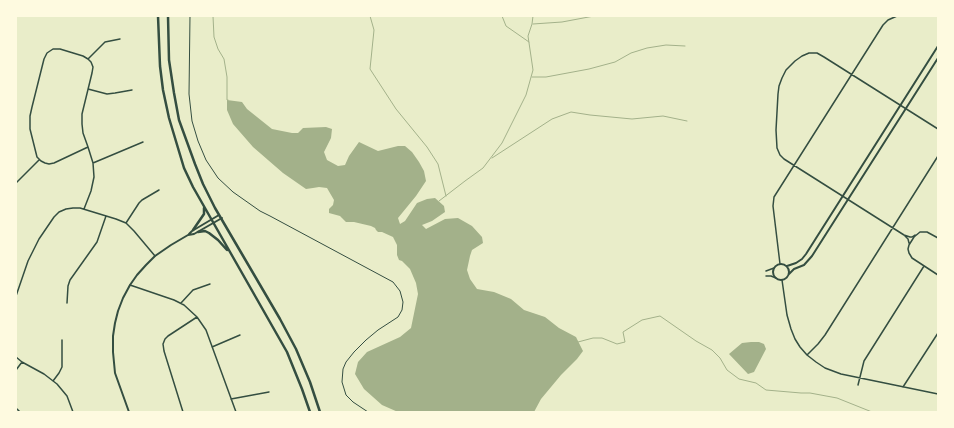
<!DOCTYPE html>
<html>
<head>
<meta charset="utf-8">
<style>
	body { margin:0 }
	#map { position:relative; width:954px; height:428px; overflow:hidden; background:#e9edc9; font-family:Karla,sans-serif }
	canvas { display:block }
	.frame { position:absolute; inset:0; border:17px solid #fefae0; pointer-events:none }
</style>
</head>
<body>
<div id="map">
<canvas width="954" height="428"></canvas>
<div class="frame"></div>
</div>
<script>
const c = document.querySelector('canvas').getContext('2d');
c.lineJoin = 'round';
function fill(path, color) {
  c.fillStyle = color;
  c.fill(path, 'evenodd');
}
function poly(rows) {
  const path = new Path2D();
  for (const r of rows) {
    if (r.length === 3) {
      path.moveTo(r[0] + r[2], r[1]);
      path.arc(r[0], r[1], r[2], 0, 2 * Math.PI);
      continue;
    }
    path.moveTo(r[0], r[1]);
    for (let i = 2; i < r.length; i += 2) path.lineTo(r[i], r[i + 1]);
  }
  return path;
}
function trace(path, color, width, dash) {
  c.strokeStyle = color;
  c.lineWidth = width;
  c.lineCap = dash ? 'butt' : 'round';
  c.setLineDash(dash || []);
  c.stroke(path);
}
const water = poly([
	[227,100,242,102,247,109,272,129,292,133,298,133,303,128,326,127,332,129,331,138,324,152,327,160,338,166,345,165,349,156,359,142,378,151,398,146,405,146,412,152,419,162,424,171,426,181,416,196,398,218,400,224,405,221,417,203,427,199,435,198,444,206,445,212,432,221,422,225,426,229,445,219,458,218,472,226,482,237,483,243,472,250,470,256,467,270,470,279,477,289,494,292,511,299,524,310,545,317,559,328,576,337,583,351,577,359,561,375,541,399,534,412,398,412,382,405,364,389,355,374,358,362,367,352,400,337,411,328,418,294,416,283,410,269,402,261,399,260,397,255,397,245,393,237,382,232,378,232,376,230,375,228,371,226,354,222,346,222,340,216,329,213,329,209,333,205,334,200,327,188,319,187,313,188,306,189,283,173,253,147,233,124,227,110],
	[751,342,759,342,764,344,766,349,754,372,748,374,729,354,742,343]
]);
const stream = poly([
	[213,16,214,37,218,49,224,59,227,77,227,100,228,100],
	[370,16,374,30,370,69,396,109,427,147,438,164,446,196],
	[502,16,506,26,529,42],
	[533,24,562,22,594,16],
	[532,77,546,77,589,69,615,62,631,53,647,48,666,45,685,46],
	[492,158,552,119,571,112,590,115,632,119,663,116,687,121],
	[439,201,465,181,483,168,502,143,526,95,533,70,528,36,532,24,533,16],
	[578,342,593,338,602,338,617,344,625,342,623,332,642,320,660,316,696,341,712,350,720,358,727,370,739,379,756,383,766,390,801,393,810,393,837,398,872,412]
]);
const path = poly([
	[190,16,189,94,192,121,198,141,206,160,218,178,233,192,260,211,270,216,393,282,400,291,403,302,402,310,398,317,378,330,366,340,354,352,346,362,343,369,342,382,346,395,353,402,368,412]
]);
const minor = poly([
	[88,59,105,42,120,39],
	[88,89,107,94,115,93,132,90],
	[93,163,143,142],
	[16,183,39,160],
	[84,209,91,191,94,177,93,163,88,147,54,163,49,164,45,163,41,161,37,157,30,129,30,116,32,107,44,59,47,53,53,49,60,49,83,56,88,59,91,62,93,67,92,73,82,114,82,124,83,133,88,147],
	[126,223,139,203,142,200,159,190],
	[915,235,912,237,910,237,904,235,784,159,780,155,777,148,776,130,778,94,779,86,782,78,786,70,795,61,802,56,809,53,817,53,824,57,938,129],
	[905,236,908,239,909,243],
	[938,238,927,232,920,232,914,237,909,245,908,249,909,253,912,258,938,275],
	[780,264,773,206,774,197,883,25,888,20,897,16],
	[766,271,774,268],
	[766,276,771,276,776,278],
	[782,280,787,315,791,329,795,339,800,347,807,355,816,362,825,368,841,374,938,394],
	[130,285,174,300,184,305,197,317,206,330,236,412],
	[16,296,28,261,39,239,54,217,59,212,66,209,73,208,80,208,116,219,126,223,134,231,155,256],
	[67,303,68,286,70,280,97,242,106,216],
	[181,303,193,290,210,284],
	[212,347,240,335],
	[807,355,818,344,825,335,938,156],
	[16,357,22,362,44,374,57,384,67,396,73,412],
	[16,370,22,362],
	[53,381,59,373,62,367,62,340],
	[858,385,864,361,924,266],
	[903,387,938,333],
	[231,399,269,392],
	[17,409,20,412],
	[183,412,164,351,163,344,165,339,168,336,197,317]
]);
const tertiary = poly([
	[189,234,192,231,219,215],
	[781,272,8],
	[787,266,796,263,802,259,806,254,938,46],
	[789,274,794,269,804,265,812,256,938,58],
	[129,412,115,373,113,352,113,336,115,323,118,311,123,298,130,285,137,275,146,265,155,256,171,245,188,235,194,234,222,218]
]);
const primary = poly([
	[158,16,160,66,163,90,169,118,184,168,193,187,287,352,302,389,310,412],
	[168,16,169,60,174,93,179,120,195,164,203,184,215,208,280,319,296,349,310,382,320,412],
	[193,230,204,214,204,208],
	[198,232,205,231,209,233,218,240,227,250]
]);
fill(water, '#a3b18a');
trace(stream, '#a3b18a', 1);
trace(path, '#344e41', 1);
trace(minor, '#344e41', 1.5);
trace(tertiary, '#344e41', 2);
trace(primary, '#344e41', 2.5);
</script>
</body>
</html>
